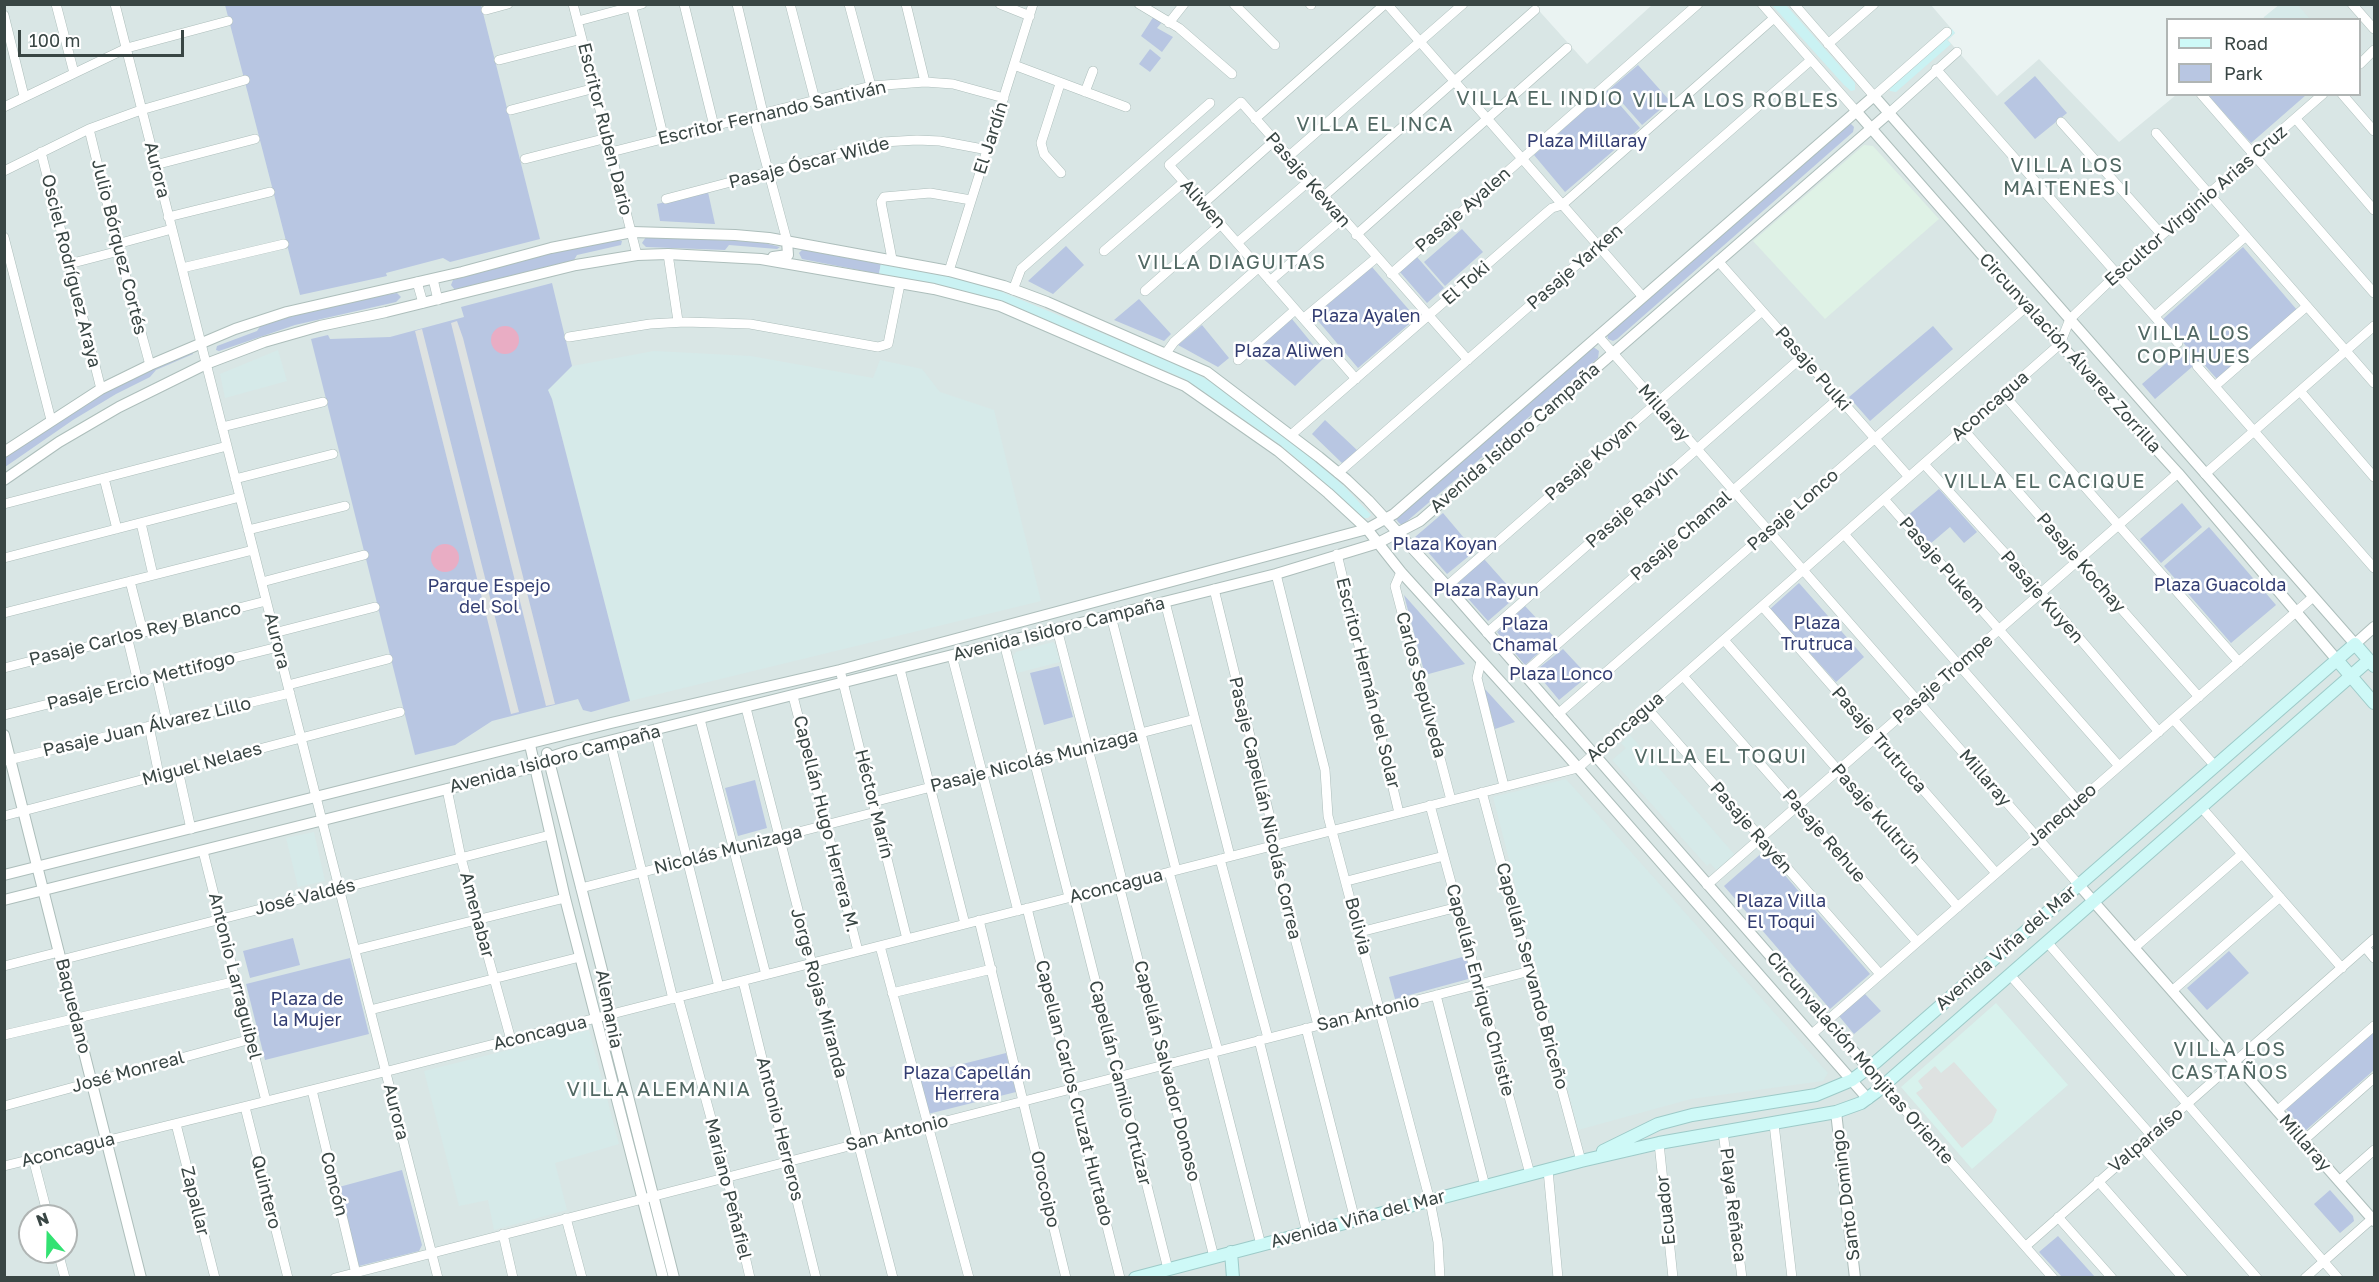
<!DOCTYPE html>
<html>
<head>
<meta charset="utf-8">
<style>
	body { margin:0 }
	#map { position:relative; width:2379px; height:1282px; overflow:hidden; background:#eaf3f2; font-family:"Golos Text",sans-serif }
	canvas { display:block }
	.frame { position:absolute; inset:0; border:6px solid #394644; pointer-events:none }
	.legend { position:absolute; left:2166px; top:18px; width:195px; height:78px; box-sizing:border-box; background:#fff; border:2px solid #b0b5b4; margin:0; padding:8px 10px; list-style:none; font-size:18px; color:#394644 }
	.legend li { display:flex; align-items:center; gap:12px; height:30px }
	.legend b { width:30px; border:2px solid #b0b5b4 }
	.north { position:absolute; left:18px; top:1204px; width:60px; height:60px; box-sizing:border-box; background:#fff; border:2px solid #b0b5b4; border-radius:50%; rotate:340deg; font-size:16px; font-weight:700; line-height:24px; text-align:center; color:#394644 }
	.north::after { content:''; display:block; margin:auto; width:21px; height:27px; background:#32e272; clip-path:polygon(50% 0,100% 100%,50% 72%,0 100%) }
	.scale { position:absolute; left:18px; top:30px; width:166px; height:27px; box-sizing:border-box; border:3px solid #394644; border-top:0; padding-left:8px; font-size:18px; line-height:21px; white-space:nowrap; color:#394644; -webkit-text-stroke:4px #fff; paint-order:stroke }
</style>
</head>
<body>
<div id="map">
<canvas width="2379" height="1282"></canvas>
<div class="frame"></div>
<ul class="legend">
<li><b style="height:8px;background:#cef9f7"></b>Road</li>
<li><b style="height:16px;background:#b8c6e2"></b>Park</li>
</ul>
<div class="north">N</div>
<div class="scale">100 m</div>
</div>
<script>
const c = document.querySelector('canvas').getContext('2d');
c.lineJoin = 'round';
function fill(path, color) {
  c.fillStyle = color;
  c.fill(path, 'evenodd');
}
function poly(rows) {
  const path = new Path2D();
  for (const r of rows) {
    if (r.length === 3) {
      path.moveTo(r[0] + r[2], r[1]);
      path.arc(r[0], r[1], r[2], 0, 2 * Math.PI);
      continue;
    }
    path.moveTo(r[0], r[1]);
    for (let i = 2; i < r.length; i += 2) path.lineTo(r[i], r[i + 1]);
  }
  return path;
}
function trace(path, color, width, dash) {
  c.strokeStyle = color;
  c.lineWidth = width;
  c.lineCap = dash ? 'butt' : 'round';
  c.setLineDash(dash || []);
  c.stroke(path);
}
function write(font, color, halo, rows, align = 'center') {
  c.font = font + ' "Golos Text",sans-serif';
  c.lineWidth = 5;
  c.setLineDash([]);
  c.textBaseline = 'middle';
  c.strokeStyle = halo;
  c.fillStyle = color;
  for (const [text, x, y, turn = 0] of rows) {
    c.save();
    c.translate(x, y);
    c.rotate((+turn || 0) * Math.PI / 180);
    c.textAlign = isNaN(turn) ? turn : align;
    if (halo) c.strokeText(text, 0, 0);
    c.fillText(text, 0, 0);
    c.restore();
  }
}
const residential = poly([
	[1533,4,1587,64,1652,5,1931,5,1955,33,1948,40,1997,96,2039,59,2119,142,2176,95,2360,94,2360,20,2262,19,2279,5,2374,5,2374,1277,5,1278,5,5],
	[30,1216,66,1216,66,1252,30,1252]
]);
const commercial = poly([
	[1996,1003,2068,1085,1972,1169,1901,1087]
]);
const education = poly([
	[2297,4,2310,19,2266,20,2264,17,2279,5],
	[278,350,287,381,225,398,220,374],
	[654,351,751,356,873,378,880,360,922,369,940,392,994,410,1041,601,630,701,552,399,548,390,572,366],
	[1053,642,1055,644,1060,662,1017,673,1013,656,1016,652],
	[1630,735,1735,855,1717,871,1710,863,1707,866,1612,760,1626,748,1621,743],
	[1566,779,1828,1073,1823,1081,1691,1099,1578,1130,1493,797],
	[314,832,325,881,298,887,286,838],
	[589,1030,619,1144,555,1163,567,1210,494,1230,488,1200,459,1206,424,1071]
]);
const medical = poly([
	[1864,145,1873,146,1939,219,1825,319,1753,241]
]);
const green = poly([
	[225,5,481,5,540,239,450,262,443,258,386,273,387,276,300,295],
	[1154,16,1162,22,1157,28,1173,37,1162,52,1141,36],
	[1150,49,1161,58,1150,72,1139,64],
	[1638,65,1670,101,1642,125,1610,89],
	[2035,76,2067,113,2035,139,2004,103],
	[1607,90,1640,128,1565,192,1534,155],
	[2208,95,2306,95,2251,143],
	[1850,123,1854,127,1853,132,1617,339,1613,341,1608,339,1607,334],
	[708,192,715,224,660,221,657,204],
	[1462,229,1483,252,1445,286,1424,262],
	[646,237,760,242,780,247,777,249,729,245,725,250,646,247,642,243],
	[619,240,622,241,621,245,577,255,574,260,455,290,451,285,453,280,555,252],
	[1066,246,1084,265,1053,294,1028,281],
	[2243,247,2297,310,2217,379,2200,360,2155,399,2142,384,2186,346,2163,319],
	[803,249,881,263,879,274,802,259,799,253],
	[1417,257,1444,288,1427,303,1400,272],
	[1372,267,1416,318,1358,368,1314,316],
	[552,283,572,366,548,390,552,399,630,701,591,712,583,710,578,699,492,721,455,745,415,755,311,339,328,335,330,339,390,337,464,317,461,307],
	[397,293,401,297,396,302,295,325,219,351,216,350,217,346,257,331,261,325,341,303],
	[1139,299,1171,334,1164,341,1114,320],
	[1292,319,1324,358,1295,386,1254,351],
	[1202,325,1229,358,1218,367,1178,345],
	[1933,326,1953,349,1870,421,1849,397],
	[1592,346,1599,351,1598,358,1406,522,1402,525,1399,523,1396,519],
	[193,351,193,354,156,370,150,377,116,394,73,420,5,467,5,453,113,386],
	[1325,420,1358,451,1342,463,1312,434],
	[1939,489,1977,532,1964,543,1950,527,1930,544,1906,517],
	[2182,503,2202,527,2161,563,2140,539],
	[1443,513,1475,551,1447,574,1415,537],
	[2209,527,2276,605,2231,643,2164,566],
	[1484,559,1517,596,1488,621,1456,585],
	[1799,583,1864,657,1836,682,1770,609],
	[1404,595,1465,664,1425,675],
	[1525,606,1555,638,1525,665,1497,632],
	[1563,649,1588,676,1559,700,1535,671],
	[1059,666,1073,717,1044,725,1030,673],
	[1484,688,1515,722,1495,729],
	[755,780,767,828,738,836,725,788],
	[1764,851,1870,974,1830,1009,1724,886],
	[293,938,300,965,250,978,243,951],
	[2229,951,2249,973,2207,1010,2187,988],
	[1466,956,1472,978,1395,999,1389,977],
	[350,958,369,1034,265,1060,246,984],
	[1865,994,1881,1011,1854,1034,1839,1016],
	[2374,1031,2374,1070,2305,1131,2286,1109],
	[1006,1053,1016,1092,928,1114,919,1075],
	[402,1170,422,1245,419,1251,359,1266,339,1187],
	[2330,1190,2353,1216,2354,1221,2340,1233,2314,1204],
	[2058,1236,2095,1277,2062,1277,2039,1252]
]);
const sand = poly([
	[1772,5,1786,5,1855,83,1855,90,1851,91,1844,85],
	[1952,29,1955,33,1947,40,1951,44,1896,92,1890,91,1889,85],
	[881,263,962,279,1002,292,1182,366,1215,384,1290,438,1345,487,1371,515,1368,518,1361,518,1308,468,1279,444,1185,379,1004,303,944,286,879,274]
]);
const parking = poly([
	[457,321,463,338,555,704,546,706,451,323],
	[422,329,519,712,511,714,415,331],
	[1954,1062,1997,1110,1992,1122,1962,1148,1916,1093,1923,1088,1918,1081,1935,1066,1941,1073]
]);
const water = poly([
	[505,340,14],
	[445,558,14]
]);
const minor = poly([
	[56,4,74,73],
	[115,4,438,1278],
	[573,4,637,255],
	[631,4,664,139],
	[684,4,714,126],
	[737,4,763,113],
	[790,4,815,100],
	[849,4,871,86],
	[906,4,925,82],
	[1000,4,1030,16],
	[1139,4,1179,28,1232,74],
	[1234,4,1275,45],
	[1310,4,1311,5],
	[1387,4,1643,297],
	[1762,4,1856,111],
	[1794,4,1874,96,1947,32],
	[2352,4,2374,29],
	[486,10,508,4],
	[4,15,24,96],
	[578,21,642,4],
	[1169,23,1184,4],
	[1828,44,1874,4],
	[499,60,582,39],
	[2360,64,2374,50],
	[1014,65,1126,107],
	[1936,69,2178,343],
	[1060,84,1041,143,1044,154,1061,173],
	[1085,92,1093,71],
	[2201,94,2374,293],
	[2342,94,2374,131],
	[4,107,127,48,228,21],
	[511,110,595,88],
	[1889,113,1957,52],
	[758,114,756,125,787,241],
	[1255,119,1385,4],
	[2296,119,2374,210],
	[2061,122,2162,235],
	[89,129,117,244,150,365],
	[2156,133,2374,383],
	[41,152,101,389],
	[611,152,871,86,925,82,953,84,1004,98],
	[1288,157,1463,4],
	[525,159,607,138],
	[155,165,255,139],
	[4,171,89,129,141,110,245,80],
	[1323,197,1535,10],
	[666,199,883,142,917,140,940,141,988,150],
	[1203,204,1274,141],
	[168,217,270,192],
	[1356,235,1567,48],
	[4,237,51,420],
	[1237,243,1309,181],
	[117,244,172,229],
	[1104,251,1184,182],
	[668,254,678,321],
	[892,259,881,202,884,197,930,193,971,200],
	[1718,261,1909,477],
	[69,264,119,251],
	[182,268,284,244],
	[949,271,1033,4],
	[1391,274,1698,4],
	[433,279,438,300],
	[1270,281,1342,219],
	[417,282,423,303],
	[1013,290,1021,269,1210,103],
	[1145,291,1221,224],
	[2155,316,2246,236],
	[1304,318,1376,258],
	[1598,336,2079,885],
	[569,337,650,324,685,322,750,324,878,347,888,344,900,284],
	[1166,353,1174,342,1258,268],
	[1238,360,1295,310],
	[2197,366,2374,568],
	[1356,379,1169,165,1241,102,1468,360],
	[2215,386,2307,306],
	[2300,391,2374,477],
	[2003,394,2239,662],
	[222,427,323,402],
	[1963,429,2199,697],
	[1291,435,1546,213,1552,208,1562,205,1774,18],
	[1924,464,2041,593,2159,732],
	[1338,473,1811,60],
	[2205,474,2374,326],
	[104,478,117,529],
	[235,479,333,454],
	[1884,499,2119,766],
	[4,504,227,446],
	[141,523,153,575],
	[248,530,345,506],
	[1844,534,2078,801],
	[1337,554,1399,813],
	[4,558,240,497],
	[1401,572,1395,586,1451,800],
	[1276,574,1325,770,1328,816,1430,1201,1438,1242,1440,1278],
	[130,581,143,632],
	[262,582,364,555],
	[1447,586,1762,311],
	[1214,589,1274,834,1274,859,1318,1025],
	[1165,602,1230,856],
	[1762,606,1996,873],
	[4,613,253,550],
	[1111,616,1176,870],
	[1057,629,1123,884],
	[274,633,375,607],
	[1487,633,1802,357],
	[127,636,138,682],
	[1724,640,1958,907],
	[1004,643,1069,897],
	[952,656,1018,911],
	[1481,661,1477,678,1504,786],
	[4,668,266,601],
	[900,669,965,924],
	[840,670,907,939],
	[1523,674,1839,398],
	[1683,676,1917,942],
	[157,678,167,722],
	[288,685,388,659],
	[793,696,858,951],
	[746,708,893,1278],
	[1647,708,1880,974],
	[1558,714,2027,306],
	[4,715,278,647],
	[700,719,766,975],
	[2173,719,2215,766],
	[149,726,159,775],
	[655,731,719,987],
	[610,741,673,999],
	[4,761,290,693],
	[178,770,191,829],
	[447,789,461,858,511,1040],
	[1482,792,1581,1161],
	[873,802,1195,719],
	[1430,805,1530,1174],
	[2201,807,2342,968],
	[4,816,400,712],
	[203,851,266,1101],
	[1220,859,1268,1038],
	[1169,872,1218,1051],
	[1347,881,1444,856],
	[1119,885,1214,1257],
	[1707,885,2178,473],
	[581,888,876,812],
	[1074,896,1168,1269],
	[1027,908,1120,1278],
	[979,920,1066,1278],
	[1360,932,1458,907],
	[2047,942,2338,1278],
	[880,946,969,1278],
	[2365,947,2374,958],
	[2134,948,2242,854],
	[355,950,565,898],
	[61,960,550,835],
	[4,966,59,952],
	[2010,975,2151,1135],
	[743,981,816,1278],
	[2172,991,2280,897],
	[892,993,992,969],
	[1436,995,1485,1186],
	[678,997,727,1177,750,1278],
	[370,1010,580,957],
	[1306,1028,1355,1220],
	[1812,1034,2313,597],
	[4,1035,237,981],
	[1259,1040,1307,1233],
	[1212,1053,1261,1245],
	[1883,1085,2053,1278],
	[312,1090,357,1278],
	[4,1106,251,1039],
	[245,1107,288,1278],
	[2277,1111,2374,1026],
	[176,1124,215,1278],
	[1774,1124,1792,1278],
	[1723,1132,1742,1278],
	[2303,1141,2374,1078],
	[1659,1143,1673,1278],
	[2140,1144,2257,1278],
	[33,1158,48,1216],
	[4,1166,396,1069,1578,768,2060,344,2070,319,2116,275,2323,94],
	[1548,1170,1558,1278],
	[2098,1181,2183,1278],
	[2339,1181,2374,1150],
	[2058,1217,2112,1278],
	[566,1218,582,1278],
	[503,1234,513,1278],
	[2026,1246,2374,939],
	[58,1252,65,1278],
	[335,1278,1530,971],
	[2305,1278,2374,1217]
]);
const tertiary = poly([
	[1856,111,2060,344,2178,473,2337,660],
	[773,257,788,255,787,241],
	[4,452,101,389,150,365,235,329,287,312,462,272,551,248,632,232,735,235,769,238,949,271,1004,286,1047,302,1207,372,1319,457,1347,480,1368,500,1447,586,1883,1085],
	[4,480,59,442,119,407,206,364,264,342,320,326,386,312,576,265,637,255,668,254,761,259,934,289,1000,306,1185,386,1278,451,1328,493,1367,529,1401,572,1566,754,1868,1099],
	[4,735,141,1278],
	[530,745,565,898,663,1278],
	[547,753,605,982,611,1029,674,1278],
	[4,875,611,723,840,670,1367,529,1394,514,1874,96,2355,644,2374,627],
	[2079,885,2374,1221],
	[4,900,535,767,547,758,569,751,1276,574,1378,543,1420,521,1889,113],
	[1836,1112,1855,1278]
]);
const secondary = poly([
	[2337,660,2374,703],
	[1603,1151,1658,1124,1692,1115,1816,1095,1852,1080,1876,1062,2355,644,2374,666],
	[1231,1252,1233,1278],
	[1135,1278,1581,1161,1659,1143,1836,1112,1861,1103,1876,1092,2369,660]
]);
const streetNames = [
	["Escritor Fernando Santiván",772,113,-13],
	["Escritor Ruben Dario",605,129,76],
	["El Jardín",991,138,-72],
	["Pasaje Óscar Wilde",809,163,-14],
	["Aurora",157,170,76],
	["Pasaje Kewan",1308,180,49],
	["Aliwen",1203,204,49],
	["Escultor Virginio Arias Cruz",2196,206,-41],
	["Pasaje Ayalen",1463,210,-41],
	["Julio Bórquez Cortés",119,247,76],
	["Pasaje Yarken",1575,267,-41],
	["Osciel Rodríguez Araya",71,271,76],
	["El Toki",1466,283,-41],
	["Circunvalación Álvarez Zorrilla",2070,353,48],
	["Pasaje Pulki",1813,369,49],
	["Aconcagua",1990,406,-41],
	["Millaray",1664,413,49],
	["Avenida Isidoro Campaña",1515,438,-41],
	["Pasaje Koyan",1591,460,-41],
	["Pasaje Rayún",1632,507,-41],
	["Pasaje Lonco",1793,510,-41],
	["Pasaje Chamal",1681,536,-41],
	["Pasaje Kochay",2081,563,49],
	["Pasaje Pukem",1942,565,49],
	["Pasaje Kuyen",2042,597,49],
	["Avenida Isidoro Campaña",1059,629,-14],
	["Pasaje Carlos Rey Blanco",135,634,-14],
	["Aurora",277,641,76],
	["Pasaje Trompe",1943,679,-41],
	["Pasaje Ercio Mettifogo",141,681,-14],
	["Escritor Hernán del Solar",1368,683,76],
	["Carlos Sepúlveda",1421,685,75],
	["Pasaje Juan Álvarez Lillo",147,727,-13],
	["Aconcagua",1625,727,-41],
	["Pasaje Trutruca",1879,740,49],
	["Avenida Isidoro Campaña",555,759,-15],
	["Pasaje Nicolás Munizaga",1034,761,-14],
	["Miguel Nelaes",202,764,-15],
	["Millaray",1985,778,49],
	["Héctor Marín",874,804,76],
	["Pasaje Capellán Nicolás Correa",1265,808,77],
	["Pasaje Kultrún",1876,814,49],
	["Janequeo",2062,815,-41],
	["Capellán Hugo Herrera M.",826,824,76],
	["Pasaje Rayén",1751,828,49],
	["Pasaje Rehue",1824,836,49],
	["Nicolás Munizaga",728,850,-14],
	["Aconcagua",1116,886,-14],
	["José Valdés",305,897,-14],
	["Amenabar",477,915,75],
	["Bolivia",1358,926,75],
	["Avenida Viña del Mar",2006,948,-41],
	["Antonio Larraguibel",235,976,76],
	["Capellán Servando Briceño",1532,976,75],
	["Capellán Enrique Christie",1480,990,75],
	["Jorge Rojas Miranda",819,993,75],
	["Baquedano",73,1006,76],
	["Alemania",609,1009,79],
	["San Antonio",1368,1013,-14],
	["Aconcagua",540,1033,-14],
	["Circunvalación Monjitas Oriente",1860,1058,49],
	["Capellán Salvador Donoso",1167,1071,76],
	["José Monreal",128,1072,-15],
	["Capellán Camilo Ortúzar",1120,1083,76],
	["Capellan Carlos Cruzat Hurtado",1074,1093,76],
	["Aurora",396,1112,76],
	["Antonio Herreros",780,1129,76],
	["San Antonio",897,1133,-14],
	["Valparaíso",2146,1140,-40],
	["Millaray",2305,1143,49],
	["Aconcagua",68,1150,-14],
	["Concón",334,1184,76],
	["Mariano Peñafiel",728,1189,76],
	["Orocoipo",1045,1189,77],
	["Quintero",266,1192,76],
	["Santo Domingo",1846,1195,-97],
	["Zapallar",195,1201,76],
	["Playa Reñaca",1733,1205,83],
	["Ecuador",1666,1210,-96],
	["Avenida Viña del Mar",1358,1219,-15]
];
const parkNames = [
	["Plaza Millaray",1587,141],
	["Plaza Ayalen",1366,316],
	["Plaza Aliwen",1289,351],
	["Plaza Koyan",1445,544],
	["Plaza Guacolda",2220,585],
	["Parque Espejo",489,586],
	["del Sol",489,607],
	["Plaza Rayun",1486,590],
	["Plaza",1817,623],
	["Trutruca",1817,644],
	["Plaza",1525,624],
	["Chamal",1525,645],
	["Plaza Lonco",1561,674],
	["Plaza Villa",1781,901],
	["El Toqui",1781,922],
	["Plaza de",307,999],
	["la Mujer",307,1020],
	["Plaza Capellán",967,1073],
	["Herrera",967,1094]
];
const neighbourhoodNames = [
	["VILLA EL INDIO",1540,99],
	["VILLA LOS ROBLES",1736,101],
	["VILLA EL INCA",1375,125],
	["VILLA LOS",2067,166],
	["MAITENES I",2067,189],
	["VILLA DIAGUITAS",1232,263],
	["VILLA LOS",2194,334],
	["COPIHUES",2194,357],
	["VILLA EL CACIQUE",2045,482],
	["VILLA EL TOQUI",1721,757],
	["VILLA LOS",2230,1050],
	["CASTAÑOS",2230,1073],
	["VILLA ALEMANIA",659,1090]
];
fill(residential, '#d9e6e5');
fill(commercial, '#d8f2ed');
fill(education, '#d6eae9');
fill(medical, '#dff2e6');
fill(green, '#b8c6e2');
fill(sand, '#caf2f3');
fill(parking, '#dee2e1');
fill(water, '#e9adc4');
trace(minor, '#adbebb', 10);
trace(tertiary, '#adbebb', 12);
trace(secondary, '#9dcac8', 14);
trace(minor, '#fff', 9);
trace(tertiary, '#fff', 10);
trace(secondary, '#cef9f7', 12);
write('18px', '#394644', '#fff', streetNames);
write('18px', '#323d72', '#fff', parkNames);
c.letterSpacing = '1.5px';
write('20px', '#516863', '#fff', neighbourhoodNames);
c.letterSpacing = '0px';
</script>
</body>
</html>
